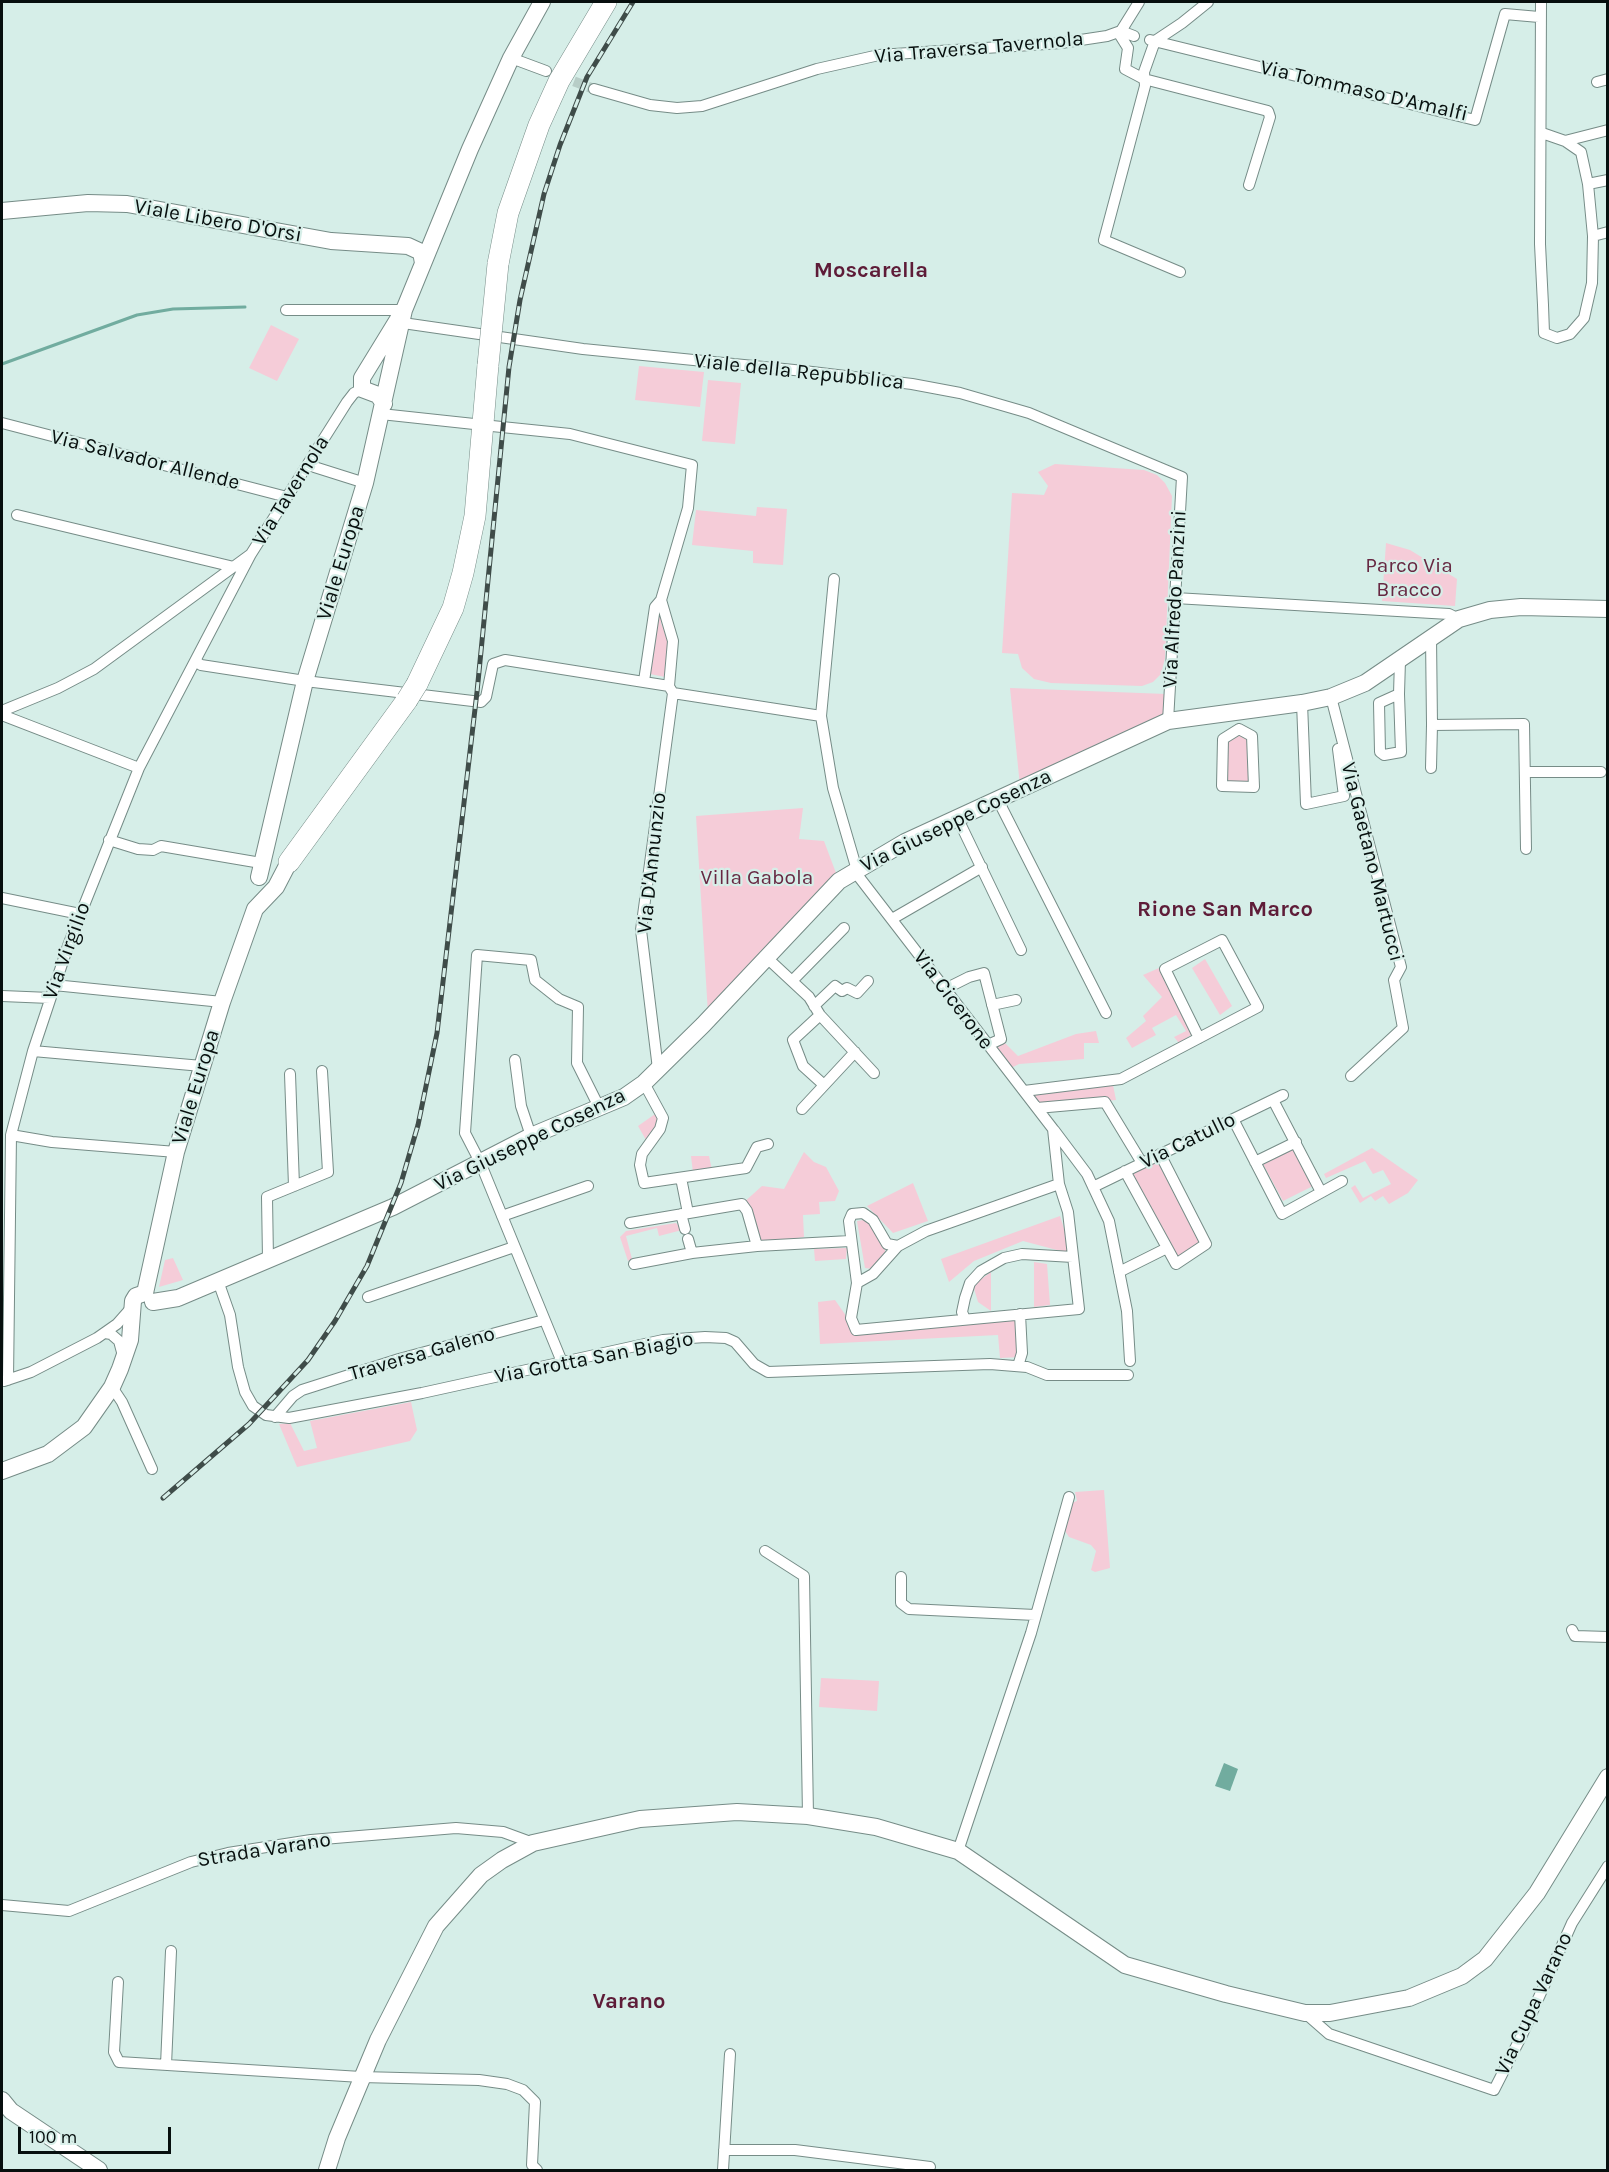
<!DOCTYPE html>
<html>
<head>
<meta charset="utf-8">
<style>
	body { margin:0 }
	#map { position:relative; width:1609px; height:2172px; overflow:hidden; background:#d6eee8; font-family:Karla,sans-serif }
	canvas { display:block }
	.frame { position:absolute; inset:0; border:3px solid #070f0e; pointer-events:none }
	.scale { position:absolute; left:18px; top:2127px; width:153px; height:27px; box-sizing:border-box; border:3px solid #070f0e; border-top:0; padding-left:8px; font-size:18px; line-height:21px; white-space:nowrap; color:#070f0e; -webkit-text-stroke:4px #d6eee8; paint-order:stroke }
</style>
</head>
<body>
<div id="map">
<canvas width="1609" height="2172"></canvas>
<div class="frame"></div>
<div class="scale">100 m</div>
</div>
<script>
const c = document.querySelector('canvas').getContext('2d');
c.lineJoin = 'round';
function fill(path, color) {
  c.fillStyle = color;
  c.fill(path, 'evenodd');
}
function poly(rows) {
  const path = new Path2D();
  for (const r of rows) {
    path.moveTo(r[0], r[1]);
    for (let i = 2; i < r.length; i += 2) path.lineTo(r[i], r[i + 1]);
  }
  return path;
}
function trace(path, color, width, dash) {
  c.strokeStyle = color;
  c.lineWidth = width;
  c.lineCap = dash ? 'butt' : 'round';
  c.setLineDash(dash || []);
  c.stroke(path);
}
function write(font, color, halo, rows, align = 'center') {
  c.font = font + ' Karla,sans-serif';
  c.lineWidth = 4.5;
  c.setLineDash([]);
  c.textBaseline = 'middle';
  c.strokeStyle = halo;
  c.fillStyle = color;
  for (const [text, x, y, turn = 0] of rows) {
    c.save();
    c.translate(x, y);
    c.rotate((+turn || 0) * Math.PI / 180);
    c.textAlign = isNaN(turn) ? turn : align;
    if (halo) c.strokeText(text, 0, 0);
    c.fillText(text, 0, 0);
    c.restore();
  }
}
const green = poly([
	[271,325,299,339,277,381,249,368],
	[639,366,704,372,700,407,635,400],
	[708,380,741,383,735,444,702,441],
	[1055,464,1144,470,1157,475,1165,483,1172,496,1165,658,1161,674,1153,682,1142,686,1051,683,1034,679,1022,668,1018,654,1002,653,1012,493,1044,495,1048,486,1038,472],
	[757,507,787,509,783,565,753,563,753,551,692,545,696,510,756,516],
	[1386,543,1410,550,1457,579,1455,606,1382,601],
	[658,608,663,609,661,623,668,640,665,677,650,674],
	[1010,688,1166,694,1163,723,1020,786],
	[1239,729,1252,736,1255,782,1222,786,1223,739],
	[803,808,799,839,824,841,839,881,708,1014,696,816],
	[1205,959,1232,1006,1220,1015,1192,968],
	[1159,968,1194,1033,1179,1043,1174,1037,1186,1031,1176,1015,1152,1028,1156,1035,1132,1048,1126,1038,1146,1021,1143,1016,1162,997,1143,975],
	[1096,1031,1099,1043,1084,1043,1084,1059,1019,1064,1009,1069,993,1047,1004,1042,1018,1056,1076,1034],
	[1112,1080,1116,1100,1038,1108,1025,1091],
	[658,1112,658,1125,646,1140,638,1126],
	[1294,1148,1313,1186,1283,1201,1263,1164],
	[1372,1148,1418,1180,1408,1193,1389,1204,1383,1196,1375,1201,1371,1196,1360,1203,1351,1188,1355,1185,1363,1198,1391,1184,1383,1170,1373,1174,1365,1161,1326,1178,1324,1174],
	[804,1152,814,1162,826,1167,839,1191,835,1201,819,1202,820,1214,803,1215,804,1237,797,1238,798,1242,757,1246,742,1204,762,1186,784,1189],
	[691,1156,709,1156,712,1170,693,1173],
	[1160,1158,1204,1242,1179,1262,1130,1172],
	[913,1183,928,1221,893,1233,867,1206],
	[1060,1216,1072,1254,1023,1241,974,1261,949,1282,941,1259],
	[870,1219,885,1246,885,1255,873,1269,865,1268,857,1221],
	[676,1223,682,1230,659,1236,657,1228,626,1236,632,1259,628,1261,620,1237,626,1231],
	[847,1248,846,1259,815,1261,814,1249],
	[173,1258,183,1280,159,1287,165,1260],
	[1034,1262,1047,1264,1050,1305,1034,1307],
	[991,1272,991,1311,978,1302,973,1285],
	[835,1300,856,1330,1017,1314,1021,1357,1000,1358,998,1335,820,1344,818,1302],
	[411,1402,417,1430,410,1441,297,1467,279,1424,290,1423,304,1451,317,1448,310,1421],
	[1104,1490,1110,1568,1095,1572,1091,1570,1096,1551,1091,1545,1069,1537,1065,1531,1071,1503,1077,1501,1075,1492],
	[821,1678,879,1681,877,1711,819,1707]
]);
const water = poly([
	[1224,1763,1238,1769,1230,1791,1215,1786]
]);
const stream = poly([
	[2,364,137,315,173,309,245,307]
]);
const streetTunnel = poly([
	[560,76,594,89]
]);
const street = poly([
	[1541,2,1540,244,1543,305,1544,333,1557,338,1570,334,1584,318,1592,283,1593,236,1588,184,1581,152,1565,141,1542,133],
	[1121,31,1134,36],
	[1118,32,1128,48,1125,69,1144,79,1268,111,1270,117,1249,185],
	[1150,40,1475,120,1505,14,1539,17],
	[511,58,546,71],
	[1597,82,1608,79],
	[594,89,650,105,677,108,702,106,817,69,879,55,1061,43,1107,36,1121,31,1139,2],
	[1565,141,1608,130],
	[1588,184,1608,180],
	[1593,236,1608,232],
	[1180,272,1104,240,1145,86,1144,72,1155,41,1182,23,1208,2],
	[286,310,404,310],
	[403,323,583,349,804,371,912,384,960,393,1029,413,1182,477,1168,721],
	[381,414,474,424],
	[2,423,287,497],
	[492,426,570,434,692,465,688,508,661,600,673,641,669,686],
	[308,465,365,483],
	[17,515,234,567],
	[834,579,821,716,833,788,859,877,1053,1129,1059,1184,1068,1212,1079,1309,856,1330,851,1318,857,1283,873,1274,898,1246,926,1231,1059,1184],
	[1175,598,1449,614,1459,619],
	[1431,637,1432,725,1524,724,1526,849],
	[195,661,201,665,305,681,481,702,486,697,493,664,505,660,669,686],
	[644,681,655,607,661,600],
	[670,688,673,693,821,716],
	[1399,694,1401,752,1384,755,1380,752,1379,703,1399,694,1400,660],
	[1331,697,1401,967,1394,980,1403,1028,1351,1076],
	[1302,703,1306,804,1344,796,1338,749],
	[2,711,58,688,94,669,251,554,347,402,354,393,362,389],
	[2,715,139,768],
	[1239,729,1252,736,1254,787,1222,786,1223,739,1239,729],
	[1431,768,1432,725],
	[1525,772,1601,772],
	[1001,799,1002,808,1106,1013],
	[958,819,1021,950],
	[109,840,138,849,153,850,161,846,261,863],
	[2,898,80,914],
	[892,919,982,867],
	[766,957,809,997,820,1015,874,1073],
	[792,981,844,928],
	[54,985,222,1002],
	[945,989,969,977,984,973,1001,1039,988,1045],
	[2,996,50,998],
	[992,1005,1016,1000],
	[814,1006,835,986,842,991,847,988,857,993,868,981],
	[820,1015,793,1040,803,1066,824,1085],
	[33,1051,202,1066],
	[515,1060,521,1106,531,1136],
	[658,1069,641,930,673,693],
	[290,1074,294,1186],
	[644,1083,663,1118,660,1129,642,1154,640,1165,644,1183,746,1168,757,1147,768,1144],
	[1024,1091,1121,1079,1199,1038,1258,1007,1222,940,1165,969,1199,1038],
	[1273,1100,1321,1192],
	[1037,1108,1105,1102,1142,1163],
	[802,1109,855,1052],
	[1233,1119,1282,1214,1342,1181],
	[1054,1130,1087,1174,1109,1221,1127,1311,1130,1361],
	[11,1135,52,1142,176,1152],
	[1255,1162,1296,1142],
	[1125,1171,1176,1264,1206,1244,1160,1154],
	[681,1178,688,1213],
	[1093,1187,1283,1095],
	[681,1214,685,1229],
	[502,1216,588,1186],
	[630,1223,742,1204,747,1211,757,1246,692,1253,634,1264],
	[688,1239,692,1253],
	[757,1246,850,1241],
	[268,1259,267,1197,328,1172,322,1071],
	[1119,1272,1167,1248],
	[218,1281,230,1315,238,1367,245,1392,253,1406,266,1415,289,1418,422,1393,663,1340,705,1337,726,1338,735,1342,754,1364,768,1372,990,1364,1027,1367,1047,1375,1128,1375],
	[857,1283,849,1221,852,1214,863,1213,873,1220,887,1244,898,1246],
	[368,1297,514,1247],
	[965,1319,962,1312,965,1298,970,1283,981,1271,1004,1258,1022,1254,1073,1257],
	[105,1333,111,1334,119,1341,123,1356],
	[562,1362,480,1162,465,1133,477,955,531,960,535,980,559,999,578,1007,577,1063,600,1109],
	[1018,1366,1022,1353,1020,1314],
	[8,1380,11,1135,33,1051,69,943,139,768,251,554],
	[4,1381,31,1372,97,1338,117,1324,132,1307],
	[112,1387,122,1402,152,1469],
	[275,1417,293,1396,302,1390,399,1359,544,1320],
	[765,1551,804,1576,808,1816],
	[901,1577,901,1603,909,1609,1035,1615],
	[1572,1630,1575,1636,1608,1637],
	[958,1851,1031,1633,1069,1497],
	[2,1905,69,1911,191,1862,228,1853,311,1840,456,1828,503,1832,533,1843],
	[118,1982,114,2052,119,2062,361,2077,479,2080,507,2084,523,2090,535,2102,532,2165,537,2170],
	[1305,2013,1329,2034,1494,2090,1522,2035,1572,1923,1608,1866],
	[166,2065,171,1951],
	[724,2150,795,2150,930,2167],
	[723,2170,730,2054]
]);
const secondary = poly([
	[2,211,88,203,127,204,331,241,408,246,421,252,423,263],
	[384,404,378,395,362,389,362,378,400,316],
	[259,877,305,681,365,483,404,310,470,149,511,58,542,2],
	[145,1293,176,1152,222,1002,255,909,276,887,289,862],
	[153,1302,178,1298,393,1207,531,1136,624,1097,644,1083,703,1025,839,881,905,842,1168,721,1302,703,1331,697,1365,683,1459,619,1490,610,1521,607,1608,609],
	[2,1471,48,1454,84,1427,112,1387,120,1369,130,1340,133,1301,136,1296,145,1293],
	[2,2100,11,2111,99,2170],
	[327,2170,337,2138,378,2040,436,1926,481,1875,502,1860,533,1843,640,1819,737,1812,808,1816,876,1827,958,1851,1125,1965,1226,1994,1305,2013,1330,2013,1409,1998,1462,1976,1485,1959,1537,1893,1608,1777]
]);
const highway = poly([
	[498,264,508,213,539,125,559,81,606,2],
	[417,684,453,608,463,573,475,516,488,365],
	[289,862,407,700]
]);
const rail = poly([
	[163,1498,249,1424,308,1360,335,1321,367,1266,401,1183,418,1125,437,1033,477,692,509,367,520,300,544,194,560,145,587,77,633,2]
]);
const highwayBridge = poly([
	[488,365,498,264],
	[407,700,417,684]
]);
const streetNames = [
	["Via Traversa Tavernola",979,48,-5],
	["Via Tommaso D'Amalfi",1364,91,13],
	["Viale Libero D'Orsi",218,221,10],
	["Viale della Repubblica",799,372,6],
	["Via Salvador Allende",145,460,14],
	["Via Tavernola",291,491,-58],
	["Viale Europa",341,563,-73],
	["Via Alfredo Panzini",1175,599,-87],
	["Via Giuseppe Cosenza",956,821,-26],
	["Via Gaetano Martucci",1372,862,76],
	["Via D'Annunzio",652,863,-84],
	["Via Virgilio",67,951,-70],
	["Via Cicerone",953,1000,53],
	["Viale Europa",196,1087,-73],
	["Via Giuseppe Cosenza",530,1140,-26],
	["Via Catullo",1188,1141,-26],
	["Traversa Galeno",422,1354,-16],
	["Via Grotta San Biagio",594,1358,-11],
	["Strada Varano",264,1850,-9],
	["Via Cupa Varano",1534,2004,-65]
];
const parkNames = [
	["Parco Via",1409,566],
	["Bracco",1409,590],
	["Villa Gabola",757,878]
];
const neighbourhoodNames = [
	["Moscarella",871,271],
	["Rione San Marco",1225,910],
	["Varano",629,2002]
];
fill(green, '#f5ccd8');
fill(water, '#71ac9f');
trace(stream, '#71ac9f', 3);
trace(streetTunnel, '#b7cdc7', 10, [10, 5]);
trace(street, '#768c87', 12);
trace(secondary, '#768c87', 18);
trace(highway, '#768c87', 22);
trace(street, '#fff', 10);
trace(secondary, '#fff', 16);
trace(highway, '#fff', 21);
trace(rail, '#3f4c49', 5);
trace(rail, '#d6eee8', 3, [9]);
trace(highwayBridge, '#768c87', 22, []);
trace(highwayBridge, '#fff', 21);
write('21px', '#070f0e', '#d6eee8', streetNames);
write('21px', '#672842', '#d6eee8', parkNames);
write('bold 22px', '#5e1c38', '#d6eee8', neighbourhoodNames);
</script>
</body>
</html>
